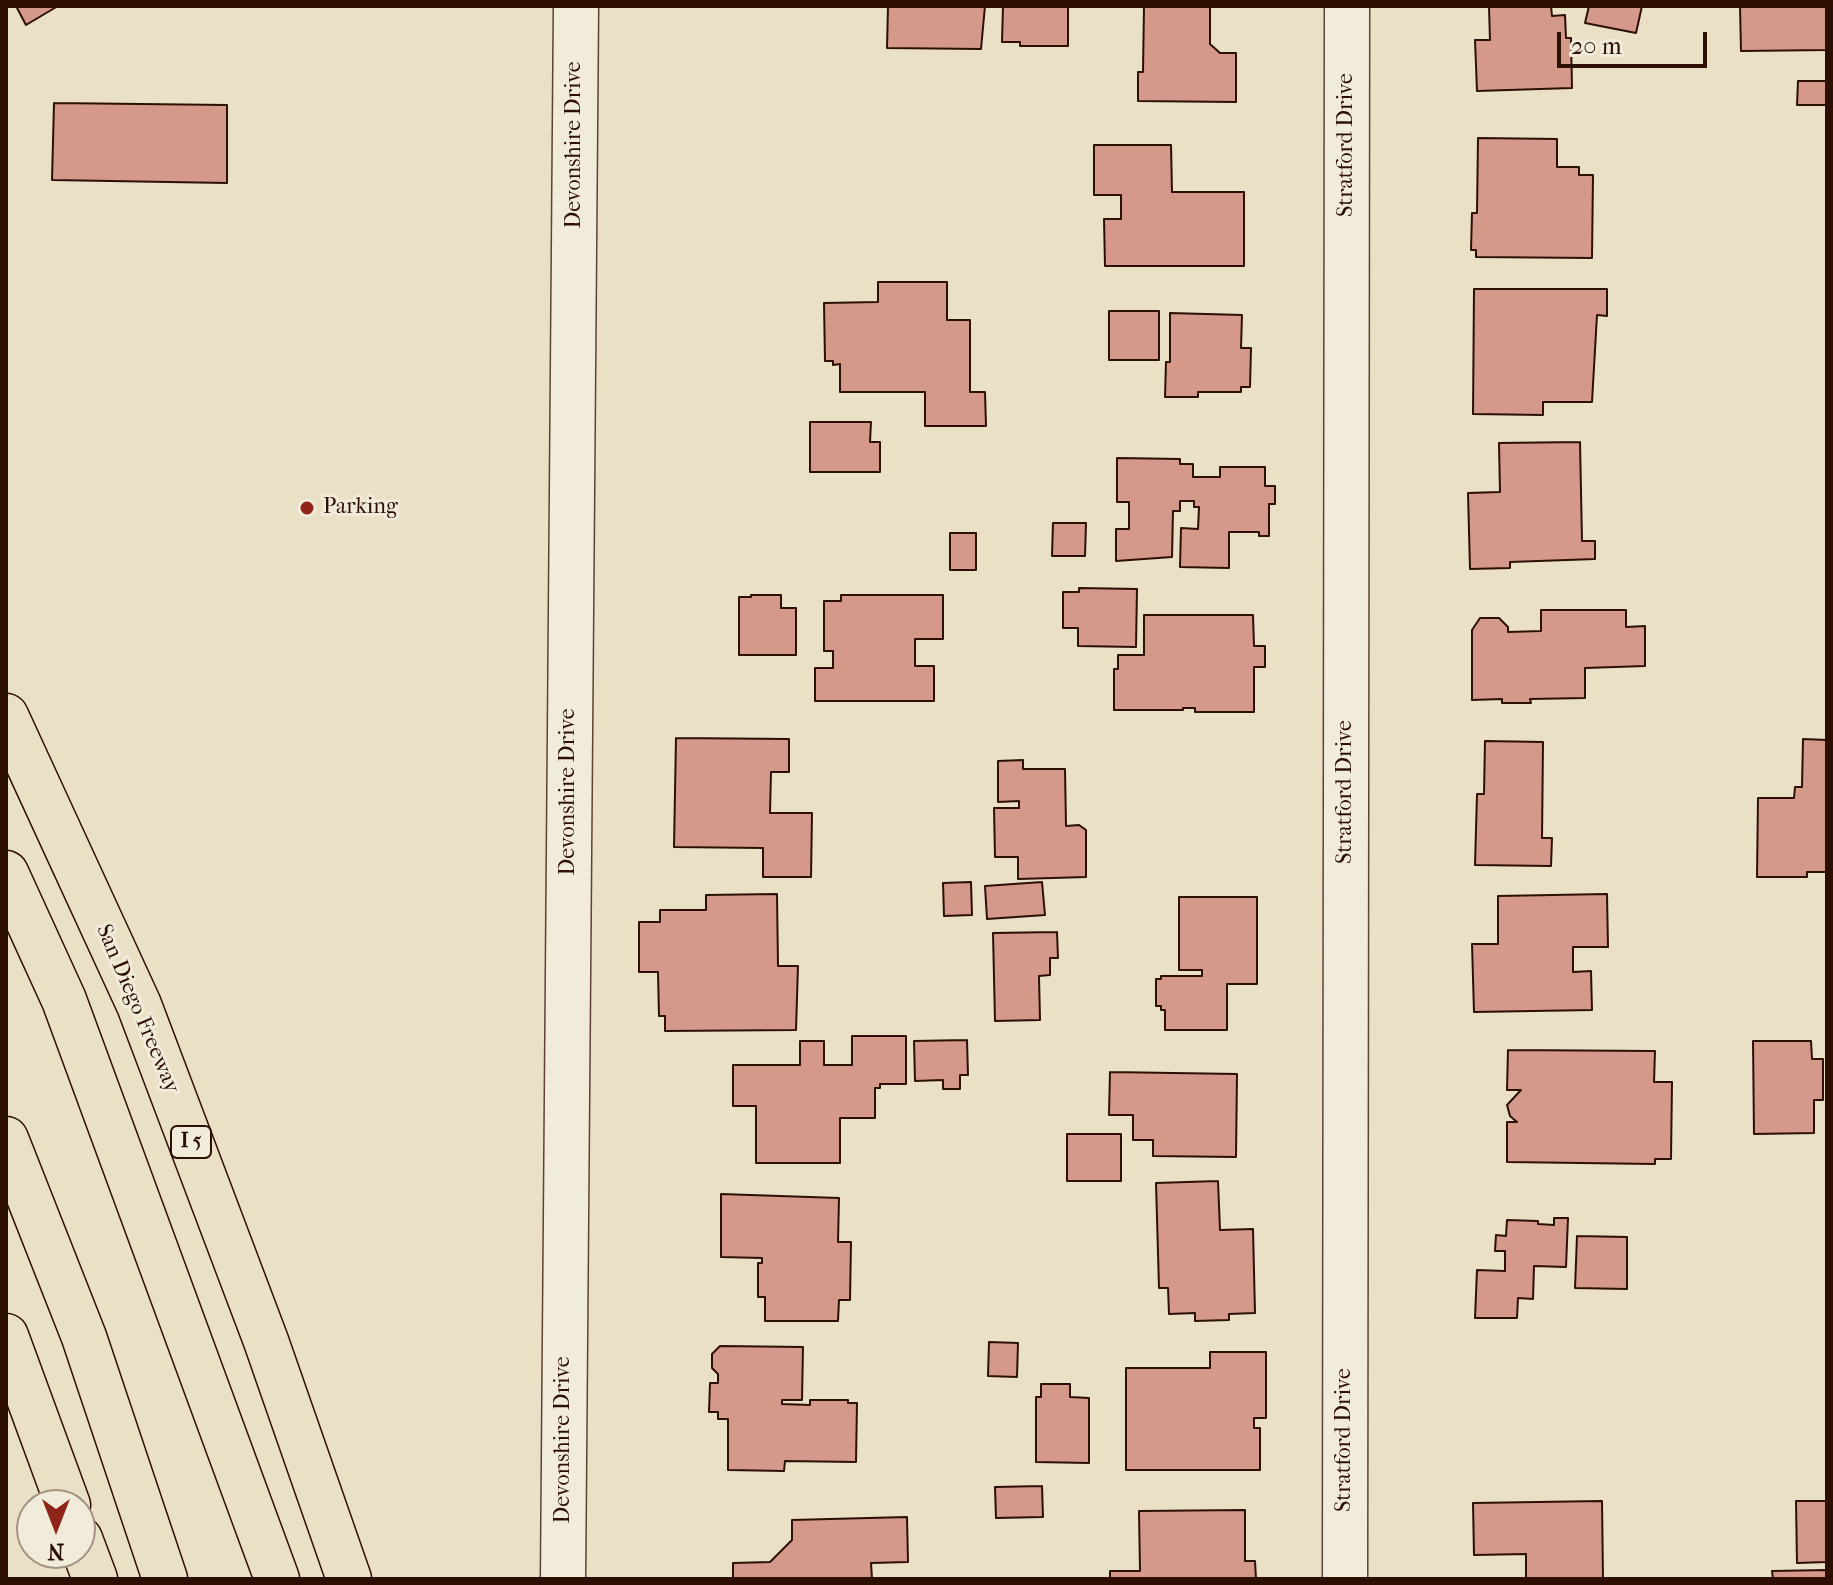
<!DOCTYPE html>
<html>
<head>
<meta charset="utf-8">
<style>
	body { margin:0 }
	#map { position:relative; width:1833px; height:1585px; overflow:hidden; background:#eae0c6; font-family:"IM FELL French Canon",serif }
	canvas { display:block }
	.frame { position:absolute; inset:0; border:8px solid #2d0f04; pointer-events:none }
	.north { position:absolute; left:16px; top:1489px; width:80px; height:80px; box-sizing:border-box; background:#f1ebda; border:2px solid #a39384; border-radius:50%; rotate:180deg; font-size:22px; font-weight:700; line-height:32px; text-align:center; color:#2d0f04 }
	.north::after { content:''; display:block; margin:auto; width:28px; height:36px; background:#8f2418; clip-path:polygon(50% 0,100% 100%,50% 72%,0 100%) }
	.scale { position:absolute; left:1557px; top:32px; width:150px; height:36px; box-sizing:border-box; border:4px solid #2d0f04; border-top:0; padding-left:10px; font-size:24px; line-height:28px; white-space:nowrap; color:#2d0f04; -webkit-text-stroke:6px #f1ebda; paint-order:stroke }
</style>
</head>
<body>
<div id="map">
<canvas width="1833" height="1585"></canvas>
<div class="frame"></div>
<div class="north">N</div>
<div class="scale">20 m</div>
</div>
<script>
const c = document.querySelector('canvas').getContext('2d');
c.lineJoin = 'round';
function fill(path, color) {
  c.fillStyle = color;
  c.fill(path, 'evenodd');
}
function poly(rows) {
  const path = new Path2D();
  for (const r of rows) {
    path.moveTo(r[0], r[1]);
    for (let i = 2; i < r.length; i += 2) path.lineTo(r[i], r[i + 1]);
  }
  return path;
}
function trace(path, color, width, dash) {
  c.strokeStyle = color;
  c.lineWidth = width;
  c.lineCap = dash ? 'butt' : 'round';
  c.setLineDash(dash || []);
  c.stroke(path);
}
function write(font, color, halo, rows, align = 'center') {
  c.font = font + ' "IM FELL French Canon",serif';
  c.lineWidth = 6;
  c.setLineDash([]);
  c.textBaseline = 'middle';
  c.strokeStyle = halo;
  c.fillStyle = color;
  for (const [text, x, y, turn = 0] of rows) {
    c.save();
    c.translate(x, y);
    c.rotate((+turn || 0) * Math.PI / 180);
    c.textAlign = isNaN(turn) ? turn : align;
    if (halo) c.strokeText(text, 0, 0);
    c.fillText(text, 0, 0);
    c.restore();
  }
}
const building = poly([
	[16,6,58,6,26,25,16,6],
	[888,6,985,6,981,49,887,48,888,6],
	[1003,6,1068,6,1068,46,1020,46,1020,42,1002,42,1003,6],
	[1144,6,1210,6,1210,44,1220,53,1236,53,1236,102,1138,101,1138,72,1143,72,1144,6],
	[1551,6,1552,16,1565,15,1566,38,1571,38,1572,88,1477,91,1475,40,1490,40,1489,7,1551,6],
	[1589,6,1642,6,1636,33,1585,23,1589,6],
	[1740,6,1827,6,1827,50,1741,51,1740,6],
	[1798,81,1827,81,1827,105,1797,105,1798,81],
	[54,103,227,105,227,183,52,180,54,103],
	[1478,138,1557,139,1557,167,1579,167,1579,175,1593,175,1592,258,1476,257,1476,250,1471,250,1472,213,1477,213,1478,138],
	[1094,145,1171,145,1172,192,1244,192,1244,266,1105,266,1104,219,1121,219,1121,195,1094,195,1094,145],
	[878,282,947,282,947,320,970,320,970,392,985,392,986,426,925,426,925,392,840,392,840,364,833,365,833,361,825,361,824,303,878,302,878,282],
	[1474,289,1607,289,1607,316,1597,315,1592,402,1543,402,1543,415,1473,414,1474,289],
	[1109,311,1159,311,1159,360,1109,360,1109,311],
	[1170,313,1242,315,1241,348,1251,348,1250,387,1241,387,1241,392,1198,392,1198,397,1165,397,1166,362,1170,362,1170,313],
	[810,422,871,422,870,442,880,442,880,472,810,472,810,422],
	[1580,442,1582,541,1595,541,1595,559,1510,562,1510,568,1470,569,1468,493,1500,492,1499,443,1580,442],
	[1117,458,1180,459,1180,464,1193,464,1193,477,1220,477,1220,467,1265,467,1265,486,1275,486,1275,504,1269,504,1269,536,1259,536,1259,532,1229,532,1229,568,1180,567,1181,528,1198,529,1199,507,1194,507,1194,501,1180,501,1180,511,1173,511,1172,557,1116,561,1116,529,1129,529,1129,502,1117,502,1117,458],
	[1053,523,1086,523,1085,556,1052,556,1053,523],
	[950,533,976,533,976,570,950,570,950,533],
	[1079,588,1137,589,1136,647,1078,646,1078,628,1063,628,1063,592,1079,592,1079,588],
	[751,595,781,595,781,608,796,608,796,655,739,655,739,597,751,597,751,595],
	[841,595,943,595,943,639,915,639,915,666,934,666,934,701,815,701,815,668,833,668,833,651,824,651,824,601,841,601,841,595],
	[1541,610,1626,610,1626,627,1645,626,1645,666,1585,668,1585,698,1530,699,1531,703,1502,703,1502,699,1472,700,1472,630,1480,618,1499,618,1508,627,1508,632,1541,631,1541,610],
	[1144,615,1253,615,1254,646,1265,646,1265,667,1254,667,1254,712,1195,712,1195,708,1183,708,1183,710,1114,710,1114,669,1118,669,1118,655,1144,655,1144,615],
	[676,738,789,739,789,772,771,772,770,813,812,813,811,877,763,877,763,848,674,847,676,738],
	[1803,739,1827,740,1827,872,1807,872,1807,877,1757,877,1758,798,1794,798,1795,787,1802,787,1803,739],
	[1485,741,1543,742,1542,838,1552,838,1551,866,1475,865,1477,794,1484,794,1485,741],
	[1023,760,1023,769,1065,769,1066,826,1079,825,1086,830,1086,877,1018,879,1018,857,995,857,994,808,1019,808,1019,801,998,802,998,761,1023,760],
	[971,882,972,915,944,916,943,883,971,882],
	[1042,882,1045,915,987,919,985,886,1042,882],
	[777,894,778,966,798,966,796,1030,665,1031,665,1016,659,1016,658,972,639,972,639,922,660,922,660,910,706,910,706,895,777,894],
	[1607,894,1608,947,1573,947,1573,972,1591,971,1592,1010,1474,1012,1472,944,1498,944,1498,896,1607,894],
	[1179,897,1257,897,1257,984,1227,984,1227,1030,1165,1030,1165,1010,1161,1010,1161,1006,1156,1006,1156,979,1161,979,1161,976,1202,976,1202,970,1179,970,1179,897],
	[1057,932,1058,958,1050,958,1050,975,1039,976,1040,1020,995,1021,993,933,1057,932],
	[852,1036,906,1036,906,1084,880,1084,880,1088,875,1088,875,1118,840,1118,840,1163,756,1163,756,1106,733,1106,733,1065,800,1065,800,1041,824,1041,824,1065,852,1065,852,1036],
	[967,1040,968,1075,960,1075,960,1089,943,1089,943,1080,915,1081,914,1041,967,1040],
	[1753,1041,1811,1041,1812,1059,1823,1059,1823,1100,1814,1100,1814,1133,1754,1134,1753,1041],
	[1508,1050,1655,1051,1654,1082,1672,1082,1671,1159,1655,1159,1655,1164,1507,1162,1507,1122,1517,1122,1510,1116,1507,1105,1521,1090,1507,1090,1508,1050],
	[1110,1072,1237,1074,1236,1157,1153,1156,1153,1140,1133,1140,1133,1115,1109,1115,1110,1072],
	[1067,1134,1121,1134,1121,1181,1067,1181,1067,1134],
	[1218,1181,1220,1230,1253,1229,1255,1313,1229,1314,1229,1320,1195,1321,1195,1313,1169,1314,1168,1288,1159,1288,1156,1183,1218,1181],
	[721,1194,839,1198,838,1242,851,1242,850,1300,839,1300,838,1321,765,1321,765,1297,758,1297,758,1263,762,1263,762,1258,721,1257,721,1194],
	[1554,1218,1568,1218,1566,1267,1534,1266,1533,1299,1518,1298,1517,1318,1475,1318,1477,1270,1505,1271,1505,1251,1495,1251,1496,1235,1506,1236,1507,1220,1538,1221,1538,1224,1554,1225,1554,1218],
	[1577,1236,1627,1237,1627,1289,1575,1288,1577,1236],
	[989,1342,1018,1343,1017,1377,988,1376,989,1342],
	[720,1346,803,1347,802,1400,782,1400,782,1404,810,1405,810,1400,848,1400,848,1403,857,1403,856,1462,785,1461,784,1471,728,1470,728,1419,718,1419,718,1412,709,1412,710,1383,718,1383,718,1374,712,1368,712,1354,720,1346],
	[1210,1352,1266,1352,1266,1418,1254,1418,1254,1428,1260,1428,1260,1470,1126,1470,1126,1368,1210,1368,1210,1352],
	[1041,1384,1070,1384,1070,1397,1089,1398,1089,1463,1036,1462,1036,1397,1041,1397,1041,1384],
	[1042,1486,1043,1517,996,1518,995,1487,1042,1486],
	[1602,1501,1603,1579,1526,1579,1526,1554,1474,1555,1473,1503,1602,1501],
	[1796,1501,1827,1501,1827,1562,1797,1563,1796,1501],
	[1245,1510,1245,1561,1255,1561,1256,1579,1110,1579,1110,1571,1140,1571,1139,1511,1245,1510],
	[907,1517,908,1562,871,1563,872,1579,733,1579,733,1563,770,1562,792,1540,792,1520,907,1517],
	[1827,1570,1827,1579,1773,1579,1772,1571,1827,1570]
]);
const minor = poly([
	[563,1579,576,6],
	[1345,1579,1347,6]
]);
const highway = poly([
	[6,716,139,1005,266,1341,349,1579],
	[6,873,64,1000,277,1579],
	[6,1139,84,1337,165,1579],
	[6,1336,68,1505],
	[80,1539,95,1579]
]);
const markers = [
	[307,508,8,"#8f2418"]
];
const shields = [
	[191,1142,40]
];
const shieldNames = [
	["I 5",191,1142]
];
const streetNames = [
	["Devonshire Drive",575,145,-90],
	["Stratford Drive",1347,145,-90],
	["Devonshire Drive",569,792,-90],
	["Stratford Drive",1346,792,-90],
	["San Diego Freeway",137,1009,67],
	["Devonshire Drive",564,1440,-90],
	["Stratford Drive",1345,1440,-90]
];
const poiNames = [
	["Parking",323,508]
];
fill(building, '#d5998c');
trace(building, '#2d0f04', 2);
trace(minor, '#5c4334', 47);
trace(highway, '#2d0f04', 47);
trace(minor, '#f1ebda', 44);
trace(highway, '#eae0c6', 44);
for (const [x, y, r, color] of markers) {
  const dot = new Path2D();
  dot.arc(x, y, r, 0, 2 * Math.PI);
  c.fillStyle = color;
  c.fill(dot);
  trace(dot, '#f1ebda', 3);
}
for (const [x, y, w] of shields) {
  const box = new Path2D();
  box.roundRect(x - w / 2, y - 16, w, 32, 6);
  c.fillStyle = '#f1ebda';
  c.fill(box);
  trace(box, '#2d0f04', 2);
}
write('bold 20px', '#2d0f04', null, shieldNames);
write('22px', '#2d0f04', '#f1ebda', streetNames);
write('22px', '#2d0f04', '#f1ebda', poiNames, 'left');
</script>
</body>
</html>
